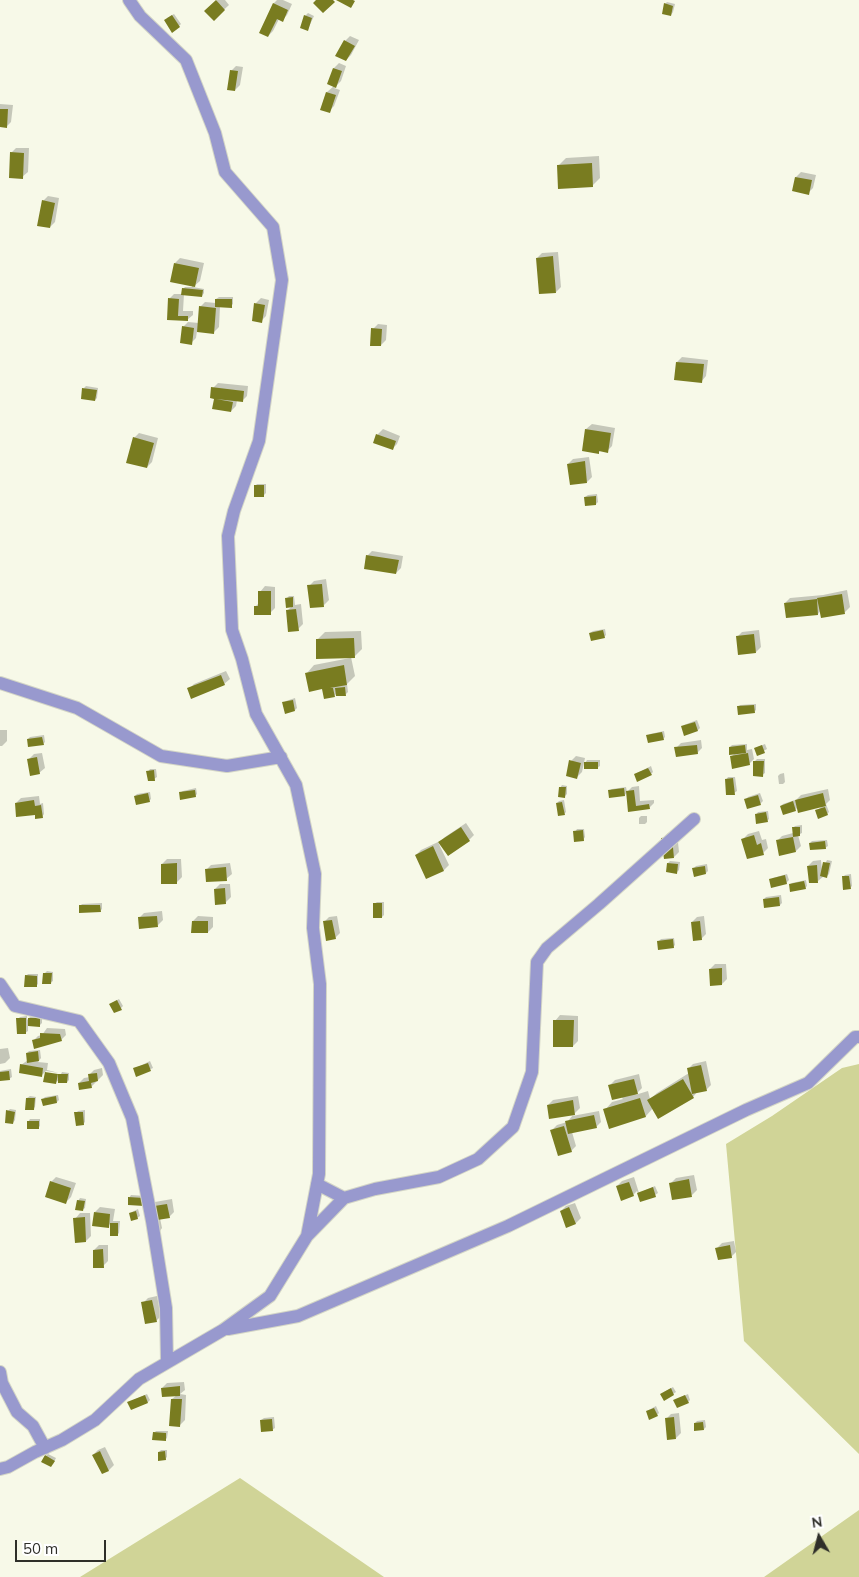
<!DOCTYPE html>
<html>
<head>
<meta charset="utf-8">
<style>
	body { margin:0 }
	#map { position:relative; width:859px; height:1577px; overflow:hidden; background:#f7f9e8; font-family:Mulish,sans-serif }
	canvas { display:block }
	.north { position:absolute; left:794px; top:1512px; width:50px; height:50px; -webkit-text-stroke:4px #fff; paint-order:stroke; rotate:352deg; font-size:14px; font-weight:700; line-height:20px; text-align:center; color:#2f2f29 }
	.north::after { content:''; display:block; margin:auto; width:18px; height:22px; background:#2f2f29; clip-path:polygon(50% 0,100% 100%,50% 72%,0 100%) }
	.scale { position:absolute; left:15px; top:1540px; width:91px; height:22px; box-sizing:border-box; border:2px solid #2f2f29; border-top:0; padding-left:6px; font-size:15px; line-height:18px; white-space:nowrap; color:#2f2f29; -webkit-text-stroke:4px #fff; paint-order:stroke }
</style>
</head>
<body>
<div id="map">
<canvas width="859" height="1577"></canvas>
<div class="north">N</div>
<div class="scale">50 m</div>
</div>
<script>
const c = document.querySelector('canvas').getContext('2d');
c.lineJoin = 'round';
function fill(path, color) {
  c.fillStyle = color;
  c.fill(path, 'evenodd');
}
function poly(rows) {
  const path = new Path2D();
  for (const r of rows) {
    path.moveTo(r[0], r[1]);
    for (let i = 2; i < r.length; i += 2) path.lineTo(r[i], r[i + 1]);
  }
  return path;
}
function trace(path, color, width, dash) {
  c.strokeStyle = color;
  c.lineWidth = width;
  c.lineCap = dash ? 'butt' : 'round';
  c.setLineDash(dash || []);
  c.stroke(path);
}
const green = poly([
	[859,1064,859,1454,744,1341,726,1144,772,1116,842,1068],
	[240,1478,384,1577,80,1577],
	[859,1510,859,1577,764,1577]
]);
const shadow = poly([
	[217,0,225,0,229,5,214,19,206,11],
	[277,0,283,0,292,4,287,15,282,20,279,19,273,31,268,36,260,32,274,3],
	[667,2,675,4,673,12,671,15,665,4],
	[308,13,314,16,308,29,305,16],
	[174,14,181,24,179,26,167,18],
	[350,36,359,40,351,55,346,60,345,41],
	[339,63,346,66,341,81,334,88,340,90,334,106,329,111,327,92,334,86,334,68],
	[236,66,243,67,240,85,235,90,231,71],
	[0,104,13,105,11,122,6,127,0,126],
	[16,148,29,148,28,172,22,177,11,153],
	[599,156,600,178,592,186,558,166,566,158],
	[801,172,816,175,813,188,808,193,793,190,796,177],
	[48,196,59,198,55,222,50,227,43,201],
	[558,252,561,287,556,292,537,258,542,253],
	[180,258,204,263,200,281,193,287,204,289,204,293,202,296,184,294,183,311,193,311,193,315,187,320,168,319,169,299,174,294,182,294,183,289,185,287,192,287,192,285,175,263],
	[219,297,233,297,233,304,231,306,220,306,219,327,214,332,197,331,196,338,191,343,183,327,188,322,199,323,200,307,205,302,216,303,216,299],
	[261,298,269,300,266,316,261,321,256,303],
	[378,324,387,325,386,340,381,345,373,329],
	[682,357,708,360,706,376,701,382,677,362],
	[218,383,248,386,247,396,242,401,237,400,236,406,231,411,214,408,215,398,213,388],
	[86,386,98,388,97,398,95,400,84,388],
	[592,424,615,428,612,446,607,451,601,450,598,453,586,429],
	[383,429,400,436,397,444,392,449,375,442,378,434],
	[139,433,158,438,152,462,147,467,134,438],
	[589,457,592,477,587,482,568,464,573,459],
	[257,484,266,484,266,493,264,495,255,486],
	[597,494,598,502,596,504,585,497,588,495],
	[372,551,403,556,401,568,396,573,367,556],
	[326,579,329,600,324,605,309,586,314,581],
	[265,586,275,587,275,608,270,613,256,606,260,602,260,592],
	[847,590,850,607,845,612,821,610,818,614,785,603,790,598,823,595],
	[289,596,294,596,295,605,301,604,303,624,298,629,287,611,292,606,287,598],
	[605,629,606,635,604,637,590,633,593,631],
	[759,630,761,647,756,652,737,637,742,632],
	[361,631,362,649,354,657,351,657,355,676,347,684,348,692,346,694,337,693,334,696,307,673,314,665,350,658,349,657,317,640,325,632],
	[226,671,230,679,224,684,189,689,194,684],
	[295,698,297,708,295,710,284,703,286,701],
	[756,704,756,710,754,712,738,707,740,705],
	[697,720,700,728,698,730,682,727,684,725],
	[0,730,7,730,7,741,2,746,0,746],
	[664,731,665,737,663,739,647,736,650,734],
	[44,735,45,742,43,744,28,739,30,737],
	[701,740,702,748,697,753,676,748,681,743],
	[747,744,747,750,752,749,754,759,749,764,731,757,735,753,730,747,732,745],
	[765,744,767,749,758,754,755,748],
	[42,753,45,768,39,773,29,759,34,754],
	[576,756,585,758,582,772,577,777,571,761],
	[757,759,765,759,765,773,762,775,754,775,755,761],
	[587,760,600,760,600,766,597,768,585,763],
	[651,766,653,772,651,774,637,773],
	[150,769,156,769,157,777,154,779,148,772],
	[784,773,785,782,783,784,779,784,778,776,780,774],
	[728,777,735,777,737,791,734,793,726,780],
	[562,785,567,786,567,794,565,796,560,788],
	[639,786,640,801,654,800,654,803,649,808,629,810,627,792,625,795,609,791,612,789,626,787,627,792,632,787],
	[196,788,197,794,195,796,180,793,183,791],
	[828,789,830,800,826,804,829,812,827,814,817,811,822,806,798,807,795,810,781,806,783,804,795,800,795,801,801,795],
	[150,792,151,799,149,801,135,796,137,794],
	[760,793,763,801,760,804,746,799,748,797],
	[39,796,40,804,43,803,44,814,42,817,16,803,21,798],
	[564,800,566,812,564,814,557,803,559,801],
	[768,811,769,819,767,821,756,815,758,812],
	[641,816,647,816,647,822,645,824,639,824,639,818],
	[466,823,474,835,469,840,440,842,445,837],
	[802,825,802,833,798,835,801,846,796,851,777,841,782,836,793,833,793,828,795,826],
	[577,829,584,829,585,837,583,840,575,832],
	[759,831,762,840,766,839,768,848,763,853,743,839,748,834],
	[677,832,679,852,674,857,663,838,668,833],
	[827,840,828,846,825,848,810,843,812,841],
	[438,842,449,865,444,870,427,878,416,855,421,850],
	[167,859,181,859,182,877,177,882,162,864],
	[821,860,822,870,827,860,832,861,829,874,827,876,824,876,818,881,808,866,813,861],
	[670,861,680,862,679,870,677,872,668,863],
	[230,863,232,874,226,879,206,870,211,865],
	[707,864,708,871,706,873,694,868,696,866],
	[787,874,789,880,786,883,771,880,773,878],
	[851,874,852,886,850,888,843,877,845,875],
	[806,880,807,886,805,888,790,885,792,883],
	[220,884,230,884,231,897,226,902,215,889],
	[781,895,782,903,780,905,764,899,766,897],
	[377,902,384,902,384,915,382,917,374,904],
	[102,903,102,909,100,911,80,906,82,904],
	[162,911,163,920,158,925,139,918,144,913],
	[198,916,213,917,213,927,208,932,193,921],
	[337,916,340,933,335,938,324,922,329,917],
	[704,916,706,934,701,939,692,922,697,917],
	[674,938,675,945,673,947,659,941,661,939],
	[715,964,726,964,727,979,722,984,710,969],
	[47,971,53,972,53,981,50,983,45,973],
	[28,974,38,974,38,984,36,986,26,976],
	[119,999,123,1006,121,1008,110,1004],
	[560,1015,578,1016,578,1041,573,1046,555,1021],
	[27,1016,27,1020,31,1016,42,1016,42,1023,40,1025,28,1025,28,1031,25,1033,18,1019,20,1017],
	[47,1028,65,1029,66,1035,61,1040,33,1041,38,1036,42,1035],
	[8,1048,10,1058,5,1063,0,1064,0,1049],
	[40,1050,41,1058,38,1062,48,1063,47,1070,59,1073,46,1071,42,1075,21,1065,28,1060,27,1053,29,1051],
	[150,1061,153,1068,137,1075,134,1069],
	[706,1061,711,1085,706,1090,698,1091,693,1097,653,1108,646,1116,605,1110,612,1102,623,1099,610,1085,615,1080,639,1074,642,1088,635,1095,648,1091,650,1099,657,1093,689,1073,688,1069,693,1064],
	[102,1068,103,1075,91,1087,79,1083,84,1078,90,1077,89,1075,94,1070],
	[11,1069,12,1077,9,1079,0,1080,0,1071],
	[62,1072,69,1073,69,1080,67,1082,60,1079,55,1083,46,1073,64,1077,64,1074,61,1074],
	[58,1095,59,1100,57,1102,43,1099,45,1097],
	[30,1096,36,1097,35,1107,33,1109,27,1098],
	[578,1096,580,1108,572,1116,599,1111,601,1122,596,1127,572,1132,576,1146,571,1151,552,1130,557,1125,567,1122,574,1114,548,1105,553,1100],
	[10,1109,16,1110,15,1120,13,1123,8,1111],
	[85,1110,85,1122,83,1124,76,1113,78,1111],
	[30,1119,40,1119,40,1126,38,1128,28,1122],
	[694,1175,697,1190,692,1195,671,1183,676,1178],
	[56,1177,76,1183,71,1197,66,1202,51,1182],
	[634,1177,639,1193,655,1186,658,1193,655,1195,641,1200,637,1191,633,1195,617,1186,622,1181],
	[131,1195,146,1196,145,1202,129,1198],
	[80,1198,86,1199,85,1208,82,1210,78,1201],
	[172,1199,174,1212,169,1217,160,1218,162,1228,160,1231,150,1208,155,1202],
	[575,1203,581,1218,576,1223,567,1226,561,1211,566,1206],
	[100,1207,115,1209,113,1221,120,1221,119,1233,117,1235,111,1223,108,1226,95,1212],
	[138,1209,140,1216,137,1218,130,1213],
	[80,1213,90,1213,91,1236,86,1241,75,1219],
	[734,1241,736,1252,731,1257,717,1248,722,1243],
	[99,1245,108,1245,108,1261,103,1266,94,1250],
	[157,1296,161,1316,156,1321,143,1303,148,1298],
	[184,1382,185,1390,180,1394,186,1395,185,1420,180,1425,172,1399,177,1395,162,1388,167,1383],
	[673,1387,676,1392,673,1394,664,1392],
	[147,1394,150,1400,148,1402,129,1402],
	[688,1394,690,1400,688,1402,675,1400],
	[656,1406,659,1413,657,1415,647,1411],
	[679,1413,681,1433,676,1438,666,1419,671,1414],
	[274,1417,275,1428,272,1430,261,1420,264,1418],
	[705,1420,706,1427,704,1429,695,1423,697,1421],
	[156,1431,168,1431,167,1438,165,1440,154,1433],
	[105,1447,114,1465,109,1470,102,1473,93,1455,98,1450],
	[161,1450,167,1450,167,1457,165,1459,159,1452],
	[48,1454,56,1458,53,1464,46,1456]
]);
const building = poly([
	[216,0,225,10,214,21,204,11],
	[316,0,333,0,335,2,323,13,313,3],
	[336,0,353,0,355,1,351,8],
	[273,3,288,10,283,22,277,19,268,37,259,33],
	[664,3,673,6,671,16,662,14],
	[172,15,180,27,172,33,164,20],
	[304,15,312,18,308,31,300,28],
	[344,40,355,46,346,61,335,56],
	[333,68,342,71,336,88,327,84],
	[230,70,238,71,235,91,227,90],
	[326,92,336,95,330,113,320,110],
	[0,109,8,109,7,128,0,127],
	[10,152,24,153,23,179,9,178],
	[592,163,593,187,558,189,557,165],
	[795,177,812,180,809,195,792,191],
	[42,200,55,203,50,228,37,226],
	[553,256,556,293,539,294,536,258],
	[174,263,199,268,195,287,170,282],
	[182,288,203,290,202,297,181,295],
	[168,298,179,299,178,316,188,316,188,321,167,320],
	[215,299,232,299,232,308,215,307],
	[254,303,265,305,262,323,252,321],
	[199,306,216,308,214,334,197,332],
	[182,326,194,328,192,345,180,343],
	[371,328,382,329,381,346,370,346],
	[676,362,704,364,702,383,674,380],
	[211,387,244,391,243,402,216,399,233,402,231,412,212,409,214,399,210,398],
	[82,388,97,390,95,401,81,399],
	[585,429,611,433,608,453,599,451,599,454,582,451],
	[376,434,396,441,393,450,373,443],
	[133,437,154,443,147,468,126,463],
	[585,461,587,483,570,485,567,464],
	[254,485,264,485,264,497,254,497],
	[596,496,596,505,585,506,584,497],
	[366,555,399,560,396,574,364,569],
	[322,584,324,607,310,608,307,585],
	[258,591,271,591,271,615,254,615,254,606,258,606],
	[842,594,845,614,821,618,817,598],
	[293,597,293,607,286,608,285,598],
	[817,599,818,615,786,618,784,603],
	[296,609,299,631,288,632,286,610],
	[603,630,605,638,591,641,589,633],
	[754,634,756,653,738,655,736,636],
	[354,638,355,658,316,659,316,639],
	[344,665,347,685,330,688,333,688,335,697,324,699,322,689,309,692,305,673],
	[221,675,225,685,191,699,187,688],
	[345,687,346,696,336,696,335,688],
	[293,700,295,711,285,714,282,702],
	[754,705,755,713,738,715,737,706],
	[695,722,698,731,684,736,681,726],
	[662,732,664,740,648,743,646,735],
	[42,737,44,745,28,747,27,739],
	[697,745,698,754,676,757,674,747],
	[745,745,746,753,729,755,729,747],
	[762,745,765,753,757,756,754,748],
	[748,753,750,765,732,769,730,756],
	[37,757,40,774,30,776,27,759],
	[569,760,581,763,577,779,566,776],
	[753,761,764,761,763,777,753,776],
	[584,762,598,762,598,769,584,769],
	[648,768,652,775,637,782,634,774],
	[154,770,155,781,148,781,146,771],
	[733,778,735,795,726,795,725,779],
	[559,787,566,787,565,798,558,797],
	[624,788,625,796,609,798,608,790],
	[195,790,196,797,180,800,179,792],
	[634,790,636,806,649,804,650,809,628,812,626,791],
	[148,793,150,802,136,805,134,796],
	[823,793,826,806,798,813,795,800],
	[758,795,761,805,747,809,744,799],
	[34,800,35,806,41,805,43,818,35,819,35,815,16,817,15,803],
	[793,801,796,811,783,815,780,806],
	[562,802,565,815,558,816,556,803],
	[825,807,828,815,818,819,815,810],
	[766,812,768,822,756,824,755,814],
	[461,827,470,841,448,856,438,842],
	[792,827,800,827,800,836,793,837,796,852,779,856,776,840,793,837],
	[583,830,584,841,574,842,573,831],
	[754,835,757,845,761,843,764,855,747,859,741,839],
	[672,837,674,858,664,859,661,838],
	[825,841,826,849,810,850,809,843],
	[433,846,444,871,426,879,415,855],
	[823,862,830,863,827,878,820,876],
	[177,863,177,884,161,884,161,864],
	[667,863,678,864,677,874,666,872],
	[817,865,818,883,809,883,807,866],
	[705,866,706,874,694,877,692,868],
	[226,867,227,881,206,882,205,869],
	[785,875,787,884,771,888,769,879],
	[842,876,849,876,851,889,843,890],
	[804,881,806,889,790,892,789,884],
	[225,888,226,904,215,905,214,889],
	[779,897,780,906,764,908,763,899],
	[373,903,382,903,382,918,373,918],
	[79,905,100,905,101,912,79,913],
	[157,916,158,927,139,929,138,917],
	[332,920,336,939,326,941,323,921],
	[192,921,208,921,208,933,191,933],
	[700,921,702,940,693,941,691,922],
	[673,939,674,948,658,950,657,941],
	[722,968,722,985,710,986,709,969],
	[43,973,52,973,51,984,42,984],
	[25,975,37,976,37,987,24,987],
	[117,1000,122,1010,114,1013,109,1004],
	[16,1018,26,1018,26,1034,17,1034],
	[28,1018,40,1018,40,1027,28,1026],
	[553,1020,574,1020,573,1047,553,1047],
	[40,1033,60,1034,62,1041,34,1049,32,1040,40,1038],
	[38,1051,39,1061,27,1063,26,1053],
	[148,1063,151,1071,136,1077,133,1068],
	[20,1064,43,1068,42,1077,19,1073],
	[701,1065,707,1091,692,1094,687,1068],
	[9,1071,10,1080,0,1081,0,1072],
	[45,1072,58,1074,56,1084,43,1082],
	[97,1073,98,1081,91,1083,92,1088,79,1090,78,1083,89,1081,88,1074],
	[58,1074,68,1074,67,1083,58,1083],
	[634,1079,638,1094,612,1100,608,1085],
	[683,1079,694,1098,658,1119,647,1100],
	[56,1096,57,1103,43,1106,41,1099],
	[26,1098,35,1098,34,1110,25,1110],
	[640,1098,646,1117,609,1129,603,1109],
	[573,1100,575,1115,549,1119,547,1105],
	[6,1110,15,1112,13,1124,5,1123],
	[74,1112,83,1112,84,1125,76,1126],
	[594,1115,597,1128,568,1134,565,1121],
	[27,1121,39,1121,39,1129,27,1129],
	[564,1126,572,1152,558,1156,550,1130],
	[689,1179,692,1197,672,1200,669,1183],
	[50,1181,71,1188,66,1204,45,1197],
	[629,1182,634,1196,621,1201,616,1186],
	[653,1187,656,1197,640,1202,637,1193],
	[128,1197,144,1198,144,1206,128,1205],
	[77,1200,85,1201,83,1211,75,1210],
	[167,1204,170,1218,151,1221,148,1207],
	[569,1207,576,1224,566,1228,560,1211],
	[136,1211,138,1219,131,1221,129,1213],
	[94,1212,110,1214,109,1228,92,1226],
	[85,1217,86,1242,75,1243,73,1218],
	[110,1223,118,1223,118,1236,110,1236],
	[730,1245,732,1258,718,1260,715,1248],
	[103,1249,104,1268,93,1268,93,1250],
	[152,1300,157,1322,145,1324,141,1302],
	[180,1386,180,1396,162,1397,161,1388],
	[671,1388,674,1395,664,1401,660,1394],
	[145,1395,148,1403,131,1410,127,1402],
	[685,1395,689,1403,677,1408,673,1400],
	[171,1399,182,1399,180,1427,169,1426],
	[654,1408,658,1416,649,1420,646,1411],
	[674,1417,676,1439,667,1440,665,1418],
	[272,1419,273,1431,261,1432,260,1420],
	[703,1422,704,1430,694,1431,694,1423],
	[153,1432,166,1433,166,1441,152,1440],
	[100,1451,109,1471,102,1474,92,1455],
	[165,1451,166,1460,158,1461,158,1452],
	[45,1455,55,1461,51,1467,41,1462]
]);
const minor = poly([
	[129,0,140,16,186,60,215,133,225,172,273,227,282,280,259,441,234,511,228,536,232,630,242,659,256,714,296,785,315,874,313,928,320,984,319,1174,307,1236],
	[0,683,77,708,161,756,227,766,281,757],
	[0,984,15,1006,79,1021,109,1063,132,1118,152,1221,166,1308,167,1362],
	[317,1184,344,1198],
	[228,1329,298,1316,508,1226,746,1110,808,1083,855,1037,859,1037],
	[0,1372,2,1383,17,1412,33,1426,45,1448],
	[0,1469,8,1467,35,1452,62,1440,95,1420,139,1379,223,1330,270,1296,307,1236,344,1198,375,1189,439,1177,478,1159,513,1127,532,1072,537,962,547,948,599,904,694,819]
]);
fill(green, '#d0d497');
fill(shadow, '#0003');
fill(building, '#797c20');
trace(minor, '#d3d5c6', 14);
trace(minor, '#9899ce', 12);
</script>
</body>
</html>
